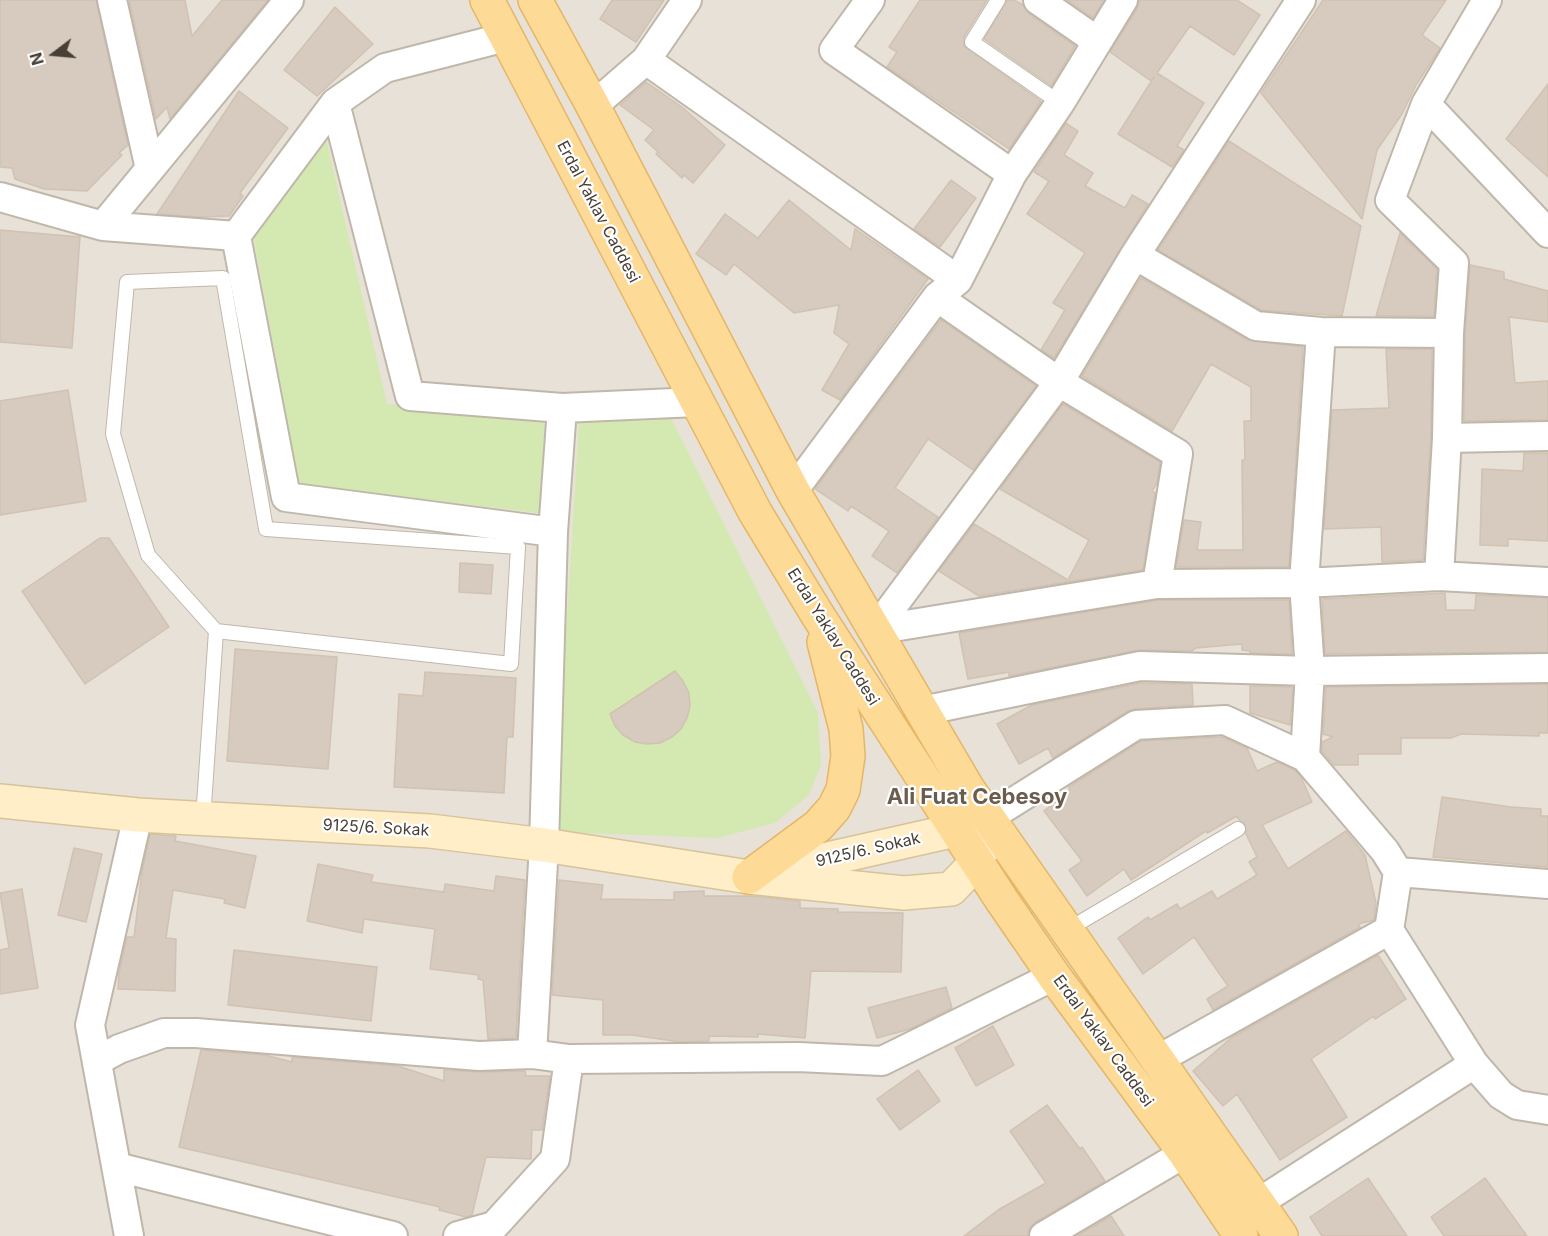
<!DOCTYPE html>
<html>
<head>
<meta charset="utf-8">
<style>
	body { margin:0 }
	#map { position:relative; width:1548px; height:1236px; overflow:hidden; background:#f4f0e9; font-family:Inter,sans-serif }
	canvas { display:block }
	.north { position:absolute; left:24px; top:24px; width:60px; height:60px; -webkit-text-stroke:4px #fff; paint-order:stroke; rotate:254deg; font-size:16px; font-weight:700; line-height:24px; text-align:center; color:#484037 }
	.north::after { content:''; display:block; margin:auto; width:21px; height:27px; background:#484037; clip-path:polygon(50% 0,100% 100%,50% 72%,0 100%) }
</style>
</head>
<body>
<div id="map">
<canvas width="1548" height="1236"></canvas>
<div class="north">N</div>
</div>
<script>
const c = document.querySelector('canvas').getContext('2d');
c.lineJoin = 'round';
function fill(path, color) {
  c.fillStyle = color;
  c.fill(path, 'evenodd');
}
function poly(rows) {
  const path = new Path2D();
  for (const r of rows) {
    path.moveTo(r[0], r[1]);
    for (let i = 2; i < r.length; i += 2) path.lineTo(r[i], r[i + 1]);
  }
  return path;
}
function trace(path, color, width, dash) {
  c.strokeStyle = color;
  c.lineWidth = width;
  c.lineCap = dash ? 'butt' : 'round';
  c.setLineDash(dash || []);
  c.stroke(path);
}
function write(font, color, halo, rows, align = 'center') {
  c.font = font + ' Inter,sans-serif';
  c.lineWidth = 4.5;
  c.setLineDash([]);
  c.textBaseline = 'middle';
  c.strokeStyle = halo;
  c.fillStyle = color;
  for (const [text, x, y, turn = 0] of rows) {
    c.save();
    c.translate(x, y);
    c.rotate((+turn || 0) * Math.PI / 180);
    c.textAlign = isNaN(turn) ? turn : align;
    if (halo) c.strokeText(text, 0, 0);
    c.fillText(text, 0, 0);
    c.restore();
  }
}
const residential = poly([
	[0,0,1548,0,1548,1236,0,1236]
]);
const green = poly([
	[325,134,387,404,545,413,540,513,299,485,253,234],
	[670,416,818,713,821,765,809,795,775,823,717,838,554,832,579,422]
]);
const building = poly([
	[0,0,96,0,128,145,119,153,122,155,87,191,44,189,15,179,12,168,0,167,0,0],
	[129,0,185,0,192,36,222,0,268,0,170,119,167,107,156,119,129,0],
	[612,0,664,0,636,42,600,19,612,0],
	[920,0,987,0,964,37,964,46,1041,101,1009,149,887,67,897,52,889,47,920,0],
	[1007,0,1014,0,1023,5,1029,14,1075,46,1051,86,984,39,1007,0],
	[1067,0,1104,0,1093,18,1067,0],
	[1139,0,1237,0,1260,15,1234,55,1190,26,1157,73,1204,103,1177,146,1184,150,1172,167,1118,134,1154,77,1151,81,1110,52,1137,9,1139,0],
	[1323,0,1446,0,1422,35,1440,48,1416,85,1402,114,1377,150,1362,219,1261,93,1323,0],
	[335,7,373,44,317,96,284,70,335,7],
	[646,82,682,107,725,145,693,183,684,175,682,178,656,154,658,152,645,140,654,130,620,105,646,82],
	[1548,84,1548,177,1506,139,1548,84],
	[239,91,288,128,240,193,243,196,229,216,199,217,157,214,239,91],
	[1066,123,1078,131,1064,155,1093,173,1085,186,1125,208,1132,195,1148,204,1054,358,1041,350,1065,310,1053,303,1085,253,1027,214,1049,181,1034,172,1066,123],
	[1229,141,1361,226,1342,316,1261,310,1158,250,1229,141],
	[951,180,976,198,940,247,914,229,951,180],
	[789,200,851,250,855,229,928,279,840,400,822,390,849,344,834,333,839,305,794,313,734,264,726,275,696,254,725,214,758,238,789,200],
	[0,230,80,237,72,348,0,342,0,230],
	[1400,233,1437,269,1434,316,1376,316,1400,233],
	[1470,265,1504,272,1504,279,1548,291,1548,322,1509,317,1515,383,1548,381,1548,420,1464,421,1465,334,1470,265],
	[1141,278,1248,340,1303,347,1289,567,1176,567,1184,520,1201,522,1197,550,1243,550,1242,460,1245,460,1244,421,1251,421,1251,387,1211,364,1172,431,1082,376,1141,278],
	[941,320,1036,386,973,470,928,439,895,488,938,517,897,573,872,556,889,531,851,506,848,511,815,489,941,320],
	[1386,349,1432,349,1431,437,1423,560,1382,562,1381,527,1324,529,1332,410,1389,408,1386,349],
	[68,390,86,501,0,515,0,401,68,390],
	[1063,404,1160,462,1157,483,1152,491,1155,493,1143,570,979,596,939,571,974,524,1068,580,1089,540,1000,489,1063,404],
	[1524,453,1548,453,1548,541,1508,539,1508,546,1480,545,1482,469,1523,471,1524,453],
	[100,538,109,538,169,627,85,684,22,591,100,538],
	[460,563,493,565,491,594,459,592,460,563],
	[1445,593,1446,610,1475,610,1476,595,1548,598,1548,652,1325,654,1322,599,1445,593],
	[1158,600,1289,600,1292,654,1250,653,1250,651,1242,650,1242,644,1196,648,1191,651,1140,650,1009,676,1009,672,968,679,959,633,1158,600],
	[235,649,337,657,328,769,227,761,235,649],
	[675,671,683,681,689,693,690,706,687,718,681,729,672,737,660,743,647,744,635,742,623,735,615,726,610,714,675,671],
	[425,672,516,678,513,737,507,737,504,793,394,787,399,694,423,696,425,672],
	[1141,683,1192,684,1193,705,1135,709,1128,711,1053,758,1048,748,1019,764,997,724,1032,705,1141,683],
	[1548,684,1548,733,1539,733,1539,736,1461,734,1451,738,1401,738,1401,754,1358,754,1358,765,1334,765,1322,751,1322,742,1333,737,1323,734,1326,687,1548,684],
	[1250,686,1293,687,1290,725,1250,713,1250,686],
	[1222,737,1247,748,1257,771,1277,762,1295,770,1301,777,1312,802,1262,825,1288,869,1346,831,1365,855,1376,903,1374,920,1358,924,1360,927,1213,1010,1207,999,1228,986,1194,937,1143,974,1118,938,1148,917,1150,920,1177,904,1180,909,1212,891,1217,899,1257,875,1249,862,1257,857,1246,834,1245,824,1239,820,1237,816,1207,833,1206,831,1131,880,1124,869,1087,896,1069,870,1082,861,1044,811,1069,791,1069,787,1141,741,1222,737],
	[1442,797,1511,807,1541,809,1541,816,1548,816,1548,867,1433,857,1442,797],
	[150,834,176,836,175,841,256,856,245,908,224,903,225,899,173,890,166,938,176,939,175,991,118,989,119,973,127,937,134,937,142,872,150,834],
	[74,848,102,854,86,922,58,915,74,848],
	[318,864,373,875,371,882,444,892,445,884,494,891,496,876,525,880,516,1038,488,1039,483,980,478,979,479,975,430,969,435,929,364,919,362,933,307,921,318,864],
	[559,880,603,885,601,899,674,900,674,892,704,891,704,896,754,896,800,901,800,908,838,909,838,912,903,913,901,972,811,971,805,1038,758,1034,758,1037,709,1036,709,1041,680,1042,632,1035,603,1035,603,1000,552,995,559,880],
	[22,889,38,988,0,994,0,950,9,948,0,893,22,889],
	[234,950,377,967,371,1021,228,1005,234,950],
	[1378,955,1406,999,1375,1019,1374,1016,1311,1059,1347,1117,1280,1160,1237,1094,1223,1106,1193,1071,1231,1038,1378,955],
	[946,987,952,1008,910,1029,877,1038,868,1008,946,987],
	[993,1026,1014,1065,976,1086,955,1048,993,1026],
	[201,1050,265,1055,292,1062,292,1057,398,1066,444,1081,444,1070,479,1072,525,1071,526,1076,550,1076,542,1130,532,1130,531,1159,486,1157,472,1215,466,1217,439,1210,440,1207,179,1147,201,1050],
	[918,1070,940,1101,900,1130,877,1099,918,1070],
	[1047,1105,1080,1149,1082,1147,1105,1181,1036,1222,1029,1228,1028,1236,964,1236,998,1210,1046,1183,1010,1131,1047,1105],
	[1368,1178,1407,1236,1322,1236,1310,1217,1368,1178],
	[1485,1178,1527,1236,1444,1236,1431,1217,1485,1178],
	[1111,1216,1124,1236,1077,1236,1111,1216]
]);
const service = poly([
	[998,0,972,42,1060,103],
	[203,819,216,631,148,555,113,434,127,282,223,278,266,529,518,547,511,664,216,631],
	[1067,930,1238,829]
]);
const minor = poly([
	[112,0,150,169],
	[870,0,834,50,1012,174],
	[1038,0,1097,41],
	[646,60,958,280],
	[335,103,410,396,562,408],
	[1426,104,1548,233],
	[593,106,646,60,687,0],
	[0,197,103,226,236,236,286,497,553,532,544,845,532,1054],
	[103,226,289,0],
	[236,236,335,103,385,68,506,37],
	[1135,255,1256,326,1321,332,1449,333],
	[937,297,1059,382,1178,454,1157,584],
	[1447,438,1548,436],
	[793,491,937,297,958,280,1012,174,1060,103,1123,0],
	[553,532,562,408,697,402],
	[1439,576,1447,438,1449,333,1454,263,1390,200,1426,104,1487,0],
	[875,630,1059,382,1135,255,1301,0],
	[875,630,1157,584,1304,583,1439,576,1548,582],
	[922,711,1140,666,1310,671,1548,668],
	[1305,757,1310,671,1304,583,1321,332],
	[988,818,1136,725,1225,720,1305,757,1385,851,1398,872,1548,884],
	[1389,930,1398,872],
	[1159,1059,1389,930,1474,1064,1501,1095,1517,1105,1548,1110],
	[97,1061,119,1049,164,1033,196,1033,479,1056,532,1054,569,1059,798,1057,882,1061,1054,976],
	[117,1167,393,1236],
	[1258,1203,1474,1064],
	[129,1236,90,1025,138,815],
	[458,1236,494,1226,555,1159,569,1059],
	[1044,1236,1185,1153]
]);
const secondary = poly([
	[0,801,138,815,430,831,544,845,749,877,904,893,951,889,977,862,983,846,969,793],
	[774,871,956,830,981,844]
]);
const primary = poly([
	[487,0,755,512,817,614,1001,899,1054,976,1185,1153,1241,1236],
	[535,0,593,106,793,491,968,789,1281,1236],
	[749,877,818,826,834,808,843,790,848,756,846,729,824,642]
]);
const streetNames = [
	["Erdal Yaklav Caddesi",598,212,62],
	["Erdal Yaklav Caddesi",833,637,58],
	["9125/6. Sokak",376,828,3],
	["9125/6. Sokak",868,850,-13],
	["Erdal Yaklav Caddesi",1103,1041,54]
];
const districtNames = [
	["Ali Fuat Cebesoy",977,797]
];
fill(residential, '#e8e1d7');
fill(green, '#d4e9b1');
fill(building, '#d6cbbe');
trace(building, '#d1c2b1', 1.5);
trace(service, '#c0b7ab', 16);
trace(minor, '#c0b7ab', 32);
trace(secondary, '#d7c39a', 36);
trace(primary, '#e5b666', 36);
trace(service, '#fff', 14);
trace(minor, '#fff', 28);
trace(secondary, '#ffeec8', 33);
trace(primary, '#feda97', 33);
write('16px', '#484037', '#fff', streetNames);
write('bold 22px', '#6b5d4e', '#fff', districtNames);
</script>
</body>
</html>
